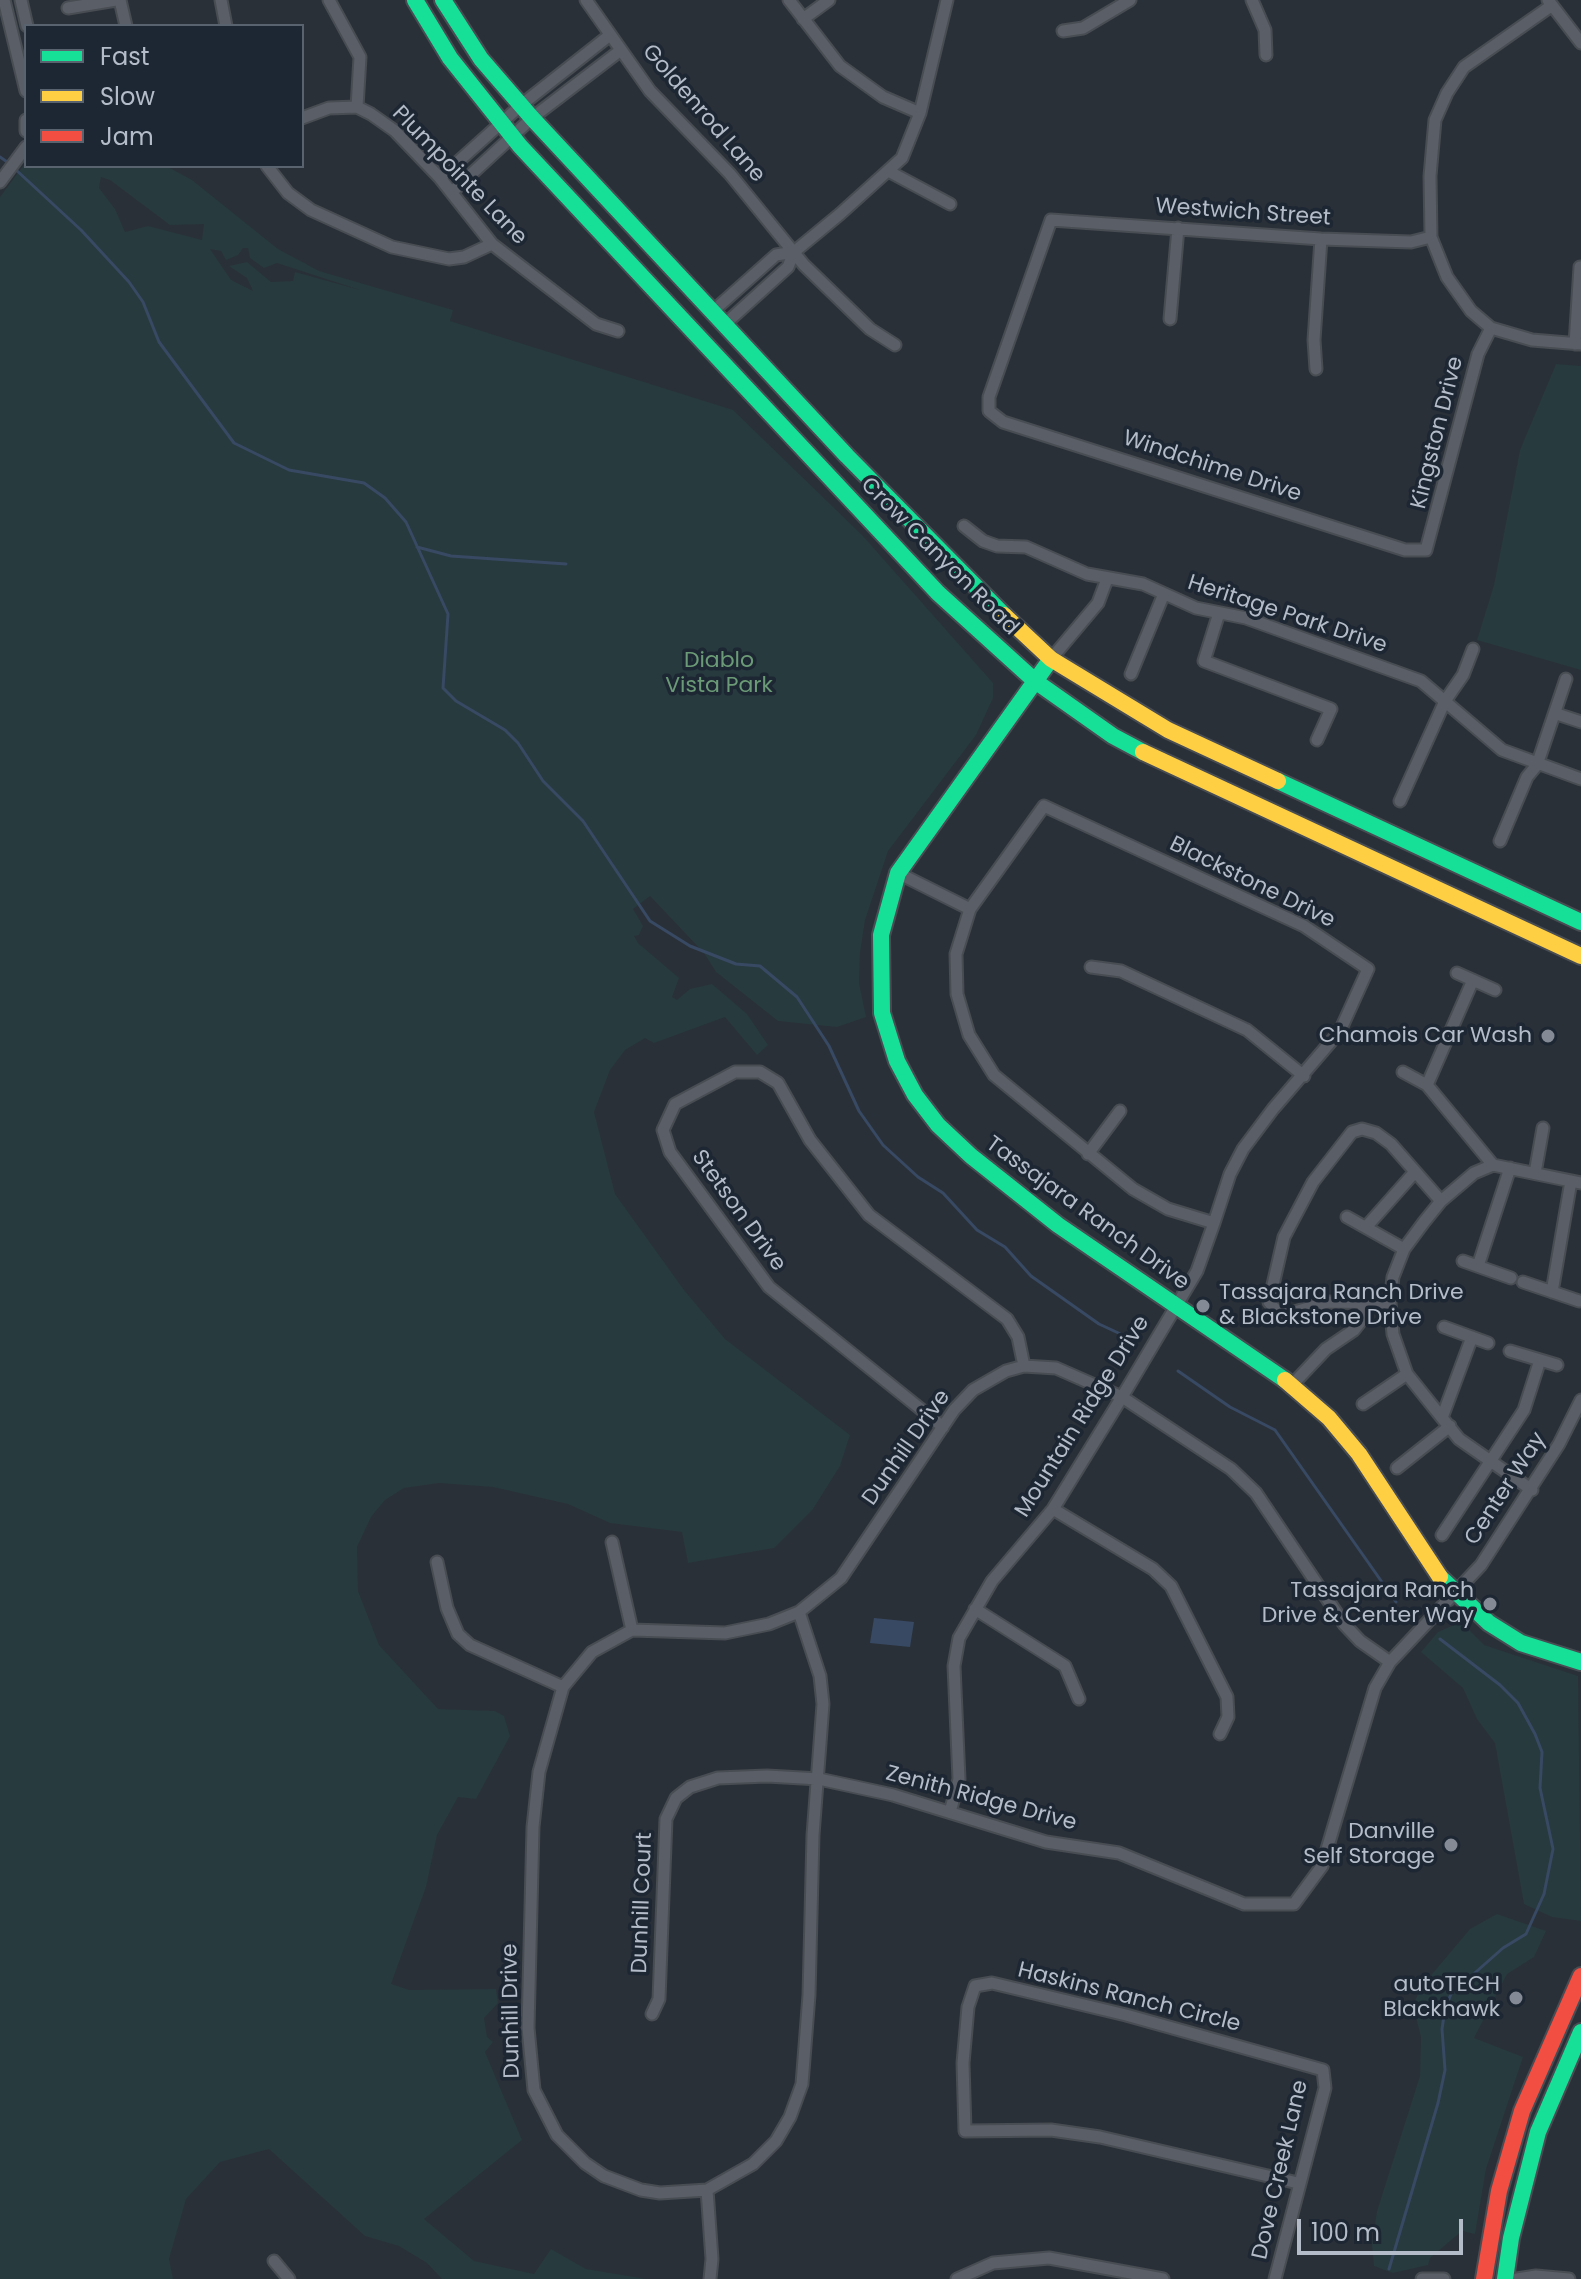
<!DOCTYPE html>
<html>
<head>
<meta charset="utf-8">
<style>
	body { margin:0 }
	#map { position:relative; width:1581px; height:2279px; overflow:hidden; background:#2a3038; font-family:Poppins,sans-serif }
	canvas { display:block }
	.legend { position:absolute; left:24px; top:24px; width:280px; height:144px; box-sizing:border-box; background:#1d2633; border:2px solid #59626f; margin:0; padding:10px 14px; list-style:none; font-size:24px; color:#b4bcc9 }
	.legend li { display:flex; align-items:center; gap:16px; height:40px }
	.legend b { width:40px; border:2px solid #59626f }
	.scale { position:absolute; left:1297px; top:2219px; width:166px; height:36px; box-sizing:border-box; border:4px solid #b4bcc9; border-top:0; padding-left:10px; font-size:24px; line-height:28px; white-space:nowrap; color:#b4bcc9; -webkit-text-stroke:6px #1d2633; paint-order:stroke }
</style>
</head>
<body>
<div id="map">
<canvas width="1581" height="2279"></canvas>
<ul class="legend">
<li><b style="height:10px;background:#16e098"></b>Fast</li>
<li><b style="height:10px;background:#ffcf43"></b>Slow</li>
<li><b style="height:10px;background:#f24e42"></b>Jam</li>
</ul>
<div class="scale">100 m</div>
</div>
<script>
const c = document.querySelector('canvas').getContext('2d');
c.lineJoin = 'round';
function fill(path, color) {
  c.fillStyle = color;
  c.fill(path, 'evenodd');
}
function poly(rows) {
  const path = new Path2D();
  for (const r of rows) {
    path.moveTo(r[0], r[1]);
    for (let i = 2; i < r.length; i += 2) path.lineTo(r[i], r[i + 1]);
  }
  return path;
}
function trace(path, color, width, dash) {
  c.strokeStyle = color;
  c.lineWidth = width;
  c.lineCap = dash ? 'butt' : 'round';
  c.setLineDash(dash || []);
  c.stroke(path);
}
function write(font, color, halo, rows, align = 'center') {
  c.font = font + ' Poppins,sans-serif';
  c.lineWidth = 7;
  c.setLineDash([]);
  c.textBaseline = 'middle';
  c.strokeStyle = halo;
  c.fillStyle = color;
  for (const [text, x, y, turn = 0] of rows) {
    c.save();
    c.translate(x, y);
    c.rotate((+turn || 0) * Math.PI / 180);
    c.textAlign = isNaN(turn) ? turn : align;
    if (halo) c.strokeText(text, 0, 0);
    c.fillText(text, 0, 0);
    c.restore();
  }
}
const green = poly([
	[26,162,26,166,166,166,192,180,278,249,319,271,453,310,450,321,733,410,863,536,993,683,993,698,976,735,888,851,865,920,860,953,859,983,866,1017,837,1027,778,1021,716,972,704,953,650,896,633,909,643,926,639,935,634,936,638,943,679,978,672,997,677,1000,690,989,712,984,747,1014,768,1045,757,1055,725,1017,654,1043,645,1038,625,1050,610,1070,594,1112,615,1194,684,1290,725,1339,850,1435,840,1466,813,1509,774,1548,688,1563,682,1532,610,1523,568,1504,493,1487,439,1483,404,1488,385,1500,371,1517,357,1547,358,1591,379,1645,438,1709,495,1711,504,1716,510,1736,476,1799,458,1797,437,1835,426,1887,391,1984,409,1990,496,1989,498,2003,484,2018,487,2037,493,2042,485,2052,522,2140,424,2219,474,2261,534,2274,551,2249,586,2269,646,2279,442,2279,427,2263,399,2246,365,2236,269,2149,220,2162,186,2199,169,2259,173,2279,0,2279,0,197],
	[101,177,110,180,170,225,204,224,202,240,148,226,125,232,115,209,99,188],
	[243,248,248,248,250,258,264,268,277,263,360,290,295,272,293,281,271,282,247,262,229,266,247,278,253,291,231,280,210,249,221,251,226,260,238,255],
	[1556,364,1581,366,1581,670,1477,640,1494,585,1520,450],
	[1461,1622,1484,1645,1578,1676,1581,1921,1552,1917,1524,1904,1495,1743,1477,1719,1463,1688,1421,1652,1438,1632],
	[1497,1914,1546,1931,1534,1957,1507,1974,1474,2038,1523,2057,1486,2169,1475,2234,1462,2231,1430,2258,1428,2265,1393,2273,1374,2266,1372,2245,1377,2211,1420,2076,1421,2037,1413,2005,1422,1986,1470,1929]
]);
const water = poly([
	[874,1618,914,1622,910,1647,870,1643]
]);
const stream = poly([
	[0,157,10,164],
	[15,169,81,230,129,282,143,302,159,342,234,443,289,470,364,483,385,498,406,522,448,614,443,688,456,701,505,730,518,743,543,781,583,821,650,921,690,946,736,964,760,966,797,997,829,1046,859,1111,883,1145,918,1177,943,1193,977,1230,1005,1247,1031,1276,1099,1324,1127,1337],
	[417,547,451,556,566,564],
	[1178,1371,1230,1407,1275,1430,1396,1602],
	[1389,2269,1438,2103,1445,2070,1442,2029,1445,2009,1451,1994,1503,1948,1526,1934,1544,1894,1553,1849,1540,1788,1542,1752,1535,1734,1518,1703,1500,1685,1440,1639]
]);
const street = poly([
	[4,0,26,91],
	[21,0,27,26],
	[120,0,126,26],
	[221,0,226,26],
	[329,0,360,57,357,107],
	[586,0,650,91,730,174,804,265,870,329,895,345],
	[789,0,840,66,883,97,920,113],
	[1252,0,1265,30,1266,55],
	[1548,0,1581,43],
	[1551,6,1464,67,1447,93,1435,120,1430,176,1431,237,1447,277,1471,311,1491,328,1532,340,1581,344],
	[68,8,116,0],
	[803,19,829,0],
	[1063,31,1083,28,1130,0],
	[302,118,329,108,357,107,371,114,395,131,440,178,492,244,596,324,618,331],
	[26,120,26,131],
	[267,166,288,193,311,210,392,247,449,259,464,257,492,244],
	[890,172,950,204],
	[440,178,520,106,610,35],
	[0,182,26,147],
	[452,192,532,118,621,50],
	[1431,237,1411,242,1321,239,1051,220,989,397,989,411,1003,422,1405,550,1426,550,1478,354,1491,328],
	[712,312,776,255,794,252,840,214,902,158,920,113,947,0],
	[1170,319,1178,228],
	[724,325,788,267,794,252],
	[1575,344,1580,267],
	[1316,369,1314,340,1321,239],
	[964,526,983,541,997,546,1026,547,1087,574,1143,584,1196,608,1246,618,1421,681,1502,750,1581,779],
	[1219,613,1204,661,1331,709,1317,740],
	[1051,659,1098,603,1107,579],
	[1131,674,1163,596],
	[1557,714,1581,722],
	[1400,801,1445,701,1463,675,1473,649],
	[1500,841,1527,777,1537,765,1566,679],
	[898,873,970,909],
	[1091,967,1121,971,1247,1030,1304,1076],
	[1457,973,1495,990],
	[1473,980,1427,1085,1493,1165],
	[1403,1072,1427,1085],
	[1088,1154,1120,1111],
	[1535,1173,1543,1128],
	[1347,1217,1404,1249],
	[1367,1226,1414,1173],
	[1463,1261,1511,1278],
	[1478,1266,1510,1168],
	[1523,1282,1579,1301],
	[1552,1292,1571,1181],
	[1390,1303,1328,1302,1288,1314,1275,1309,1269,1302,1284,1237,1313,1182,1352,1132,1362,1129,1376,1133,1391,1144,1441,1201],
	[1444,1327,1488,1343],
	[1510,1351,1557,1365],
	[1292,1385,1326,1349,1354,1330,1361,1321,1365,1301],
	[1363,1404,1407,1374],
	[1443,1415,1472,1337],
	[943,1427,769,1287,670,1152,663,1130,675,1104,735,1072,760,1072,778,1083,810,1140,869,1215,1007,1319,1018,1337,1024,1366],
	[1397,1468,1450,1426],
	[1532,1490,1459,1439,1407,1374,1393,1334,1390,1303,1393,1277,1404,1249,1424,1222,1441,1201,1474,1173,1493,1165,1581,1183],
	[1053,1509,1153,1569,1171,1586,1227,1697,1228,1717,1220,1734],
	[1442,1535,1524,1410,1540,1360],
	[612,1542,632,1630],
	[437,1562,447,1608,458,1634,470,1645,563,1687],
	[975,1609,1065,1666,1079,1699],
	[799,1612,820,1676,823,1704,813,1835,809,1995,802,2084,790,2117,776,2141,753,2164,707,2190,660,2193,641,2190,604,2176,585,2163,557,2135,534,2090,528,2028,533,1827,539,1772,563,1687,592,1652,632,1630,725,1633,769,1624,799,1612],
	[799,1612,841,1578,954,1410,973,1390,1006,1371,1024,1366,1056,1368,1122,1397,1231,1469,1256,1493,1344,1624,1360,1641,1390,1662],
	[950,1812,959,1779,954,1666,959,1638,992,1581,1053,1509,1122,1397,1197,1271,1214,1223,1230,1174,1243,1149,1273,1109,1340,1031,1368,969,1304,926,1044,806,970,909,956,954,957,994,969,1035,994,1075,1133,1189,1168,1209,1214,1223],
	[652,2014,659,1999,666,1819,676,1798,690,1787,718,1778,767,1776,819,1779,893,1795,1046,1842,1119,1853,1244,1904,1294,1904,1322,1866,1375,1688,1390,1662,1481,1565,1559,1444,1581,1400],
	[707,2190,712,2259,710,2279],
	[274,2261,289,2279],
	[957,2279,993,2263,1049,2258,1163,2279],
	[1275,2279,1325,2088,1323,2070,1126,2015,992,1983,975,1986,968,2007,963,2063,965,2131,1051,2130,1100,2137,1298,2183],
	[1422,2279,1444,2279],
	[1517,2279,1536,2276,1569,2279]
]);
const fast = poly([
	[415,0,450,58,520,146,938,593,1035,681,1113,736,1143,752],
	[443,0,481,59,532,118,847,456,1004,615],
	[1051,659,898,873,881,935,882,1013,897,1061,915,1095,938,1125,971,1156,1058,1225,1285,1380],
	[1278,781,1581,922],
	[1440,1577,1489,1623,1521,1643,1581,1662],
	[1505,2279,1511,2238,1538,2132,1581,2032]
]);
const slow = poly([
	[1004,615,1051,659,1168,730,1278,781],
	[1143,752,1581,956],
	[1285,1380,1329,1418,1359,1454,1440,1577]
]);
const jam = poly([
	[1484,2279,1499,2191,1522,2111,1581,1976]
]);
const markers = [
	[1548,1036,8,"#848b96"],
	[1203,1306,8,"#848b96"],
	[1490,1604,8,"#848b96"],
	[1451,1845,8,"#848b96"],
	[1516,1998,8,"#848b96"]
];
const streetNames = [
	["Goldenrod Lane",703,114,49],
	["Plumpointe Lane",459,176,46],
	["Westwich Street",1243,213,4],
	["Kingston Drive",1438,433,-76],
	["Windchime Drive",1212,467,18],
	["Crow Canyon Road",939,557,45],
	["Heritage Park Drive",1287,615,18],
	["Blackstone Drive",1252,883,26],
	["Stetson Drive",738,1211,54],
	["Tassajara Ranch Drive",1087,1214,36],
	["Mountain Ridge Drive",1083,1417,-58],
	["Dunhill Drive",907,1448,-55],
	["Center Way",1506,1489,-57],
	["Zenith Ridge Drive",981,1799,15],
	["Dunhill Court",643,1903,-88],
	["Haskins Ranch Circle",1129,1998,14],
	["Dunhill Drive",512,2011,-91],
	["Dove Creek Lane",1281,2170,-77]
];
const parkNames = [
	["Diablo",719,661],
	["Vista Park",719,686]
];
const poiNames = [
	["Chamois Car Wash",1532,1036],
	["Tassajara Ranch Drive",1219,1293,"left"],
	["& Blackstone Drive",1219,1318,"left"],
	["Tassajara Ranch",1474,1591],
	["Drive & Center Way",1474,1616],
	["Danville",1435,1832],
	["Self Storage",1435,1857],
	["autoTECH",1500,1985],
	["Blackhawk",1500,2010]
];
fill(green, '#273a3e');
fill(water, '#384963');
trace(stream, '#384963', 3);
trace(street, '#484c53', 15);
trace(fast, '#484c53', 20);
trace(slow, '#484c53', 20);
trace(jam, '#484c53', 20);
trace(street, '#5a5e66', 11);
trace(fast, '#16e098', 16);
trace(slow, '#ffcf43', 16);
trace(jam, '#f24e42', 16);
for (const [x, y, r, color] of markers) {
  const dot = new Path2D();
  dot.arc(x, y, r, 0, 2 * Math.PI);
  c.fillStyle = color;
  c.fill(dot);
  trace(dot, '#1d2633', 3);
}
write('22px', '#b4bcc9', '#1d2633', streetNames);
write('22px', '#6b9a76', '#1d2633', parkNames);
write('22px', '#b4bcc9', '#1d2633', poiNames, 'right');
</script>
</body>
</html>
